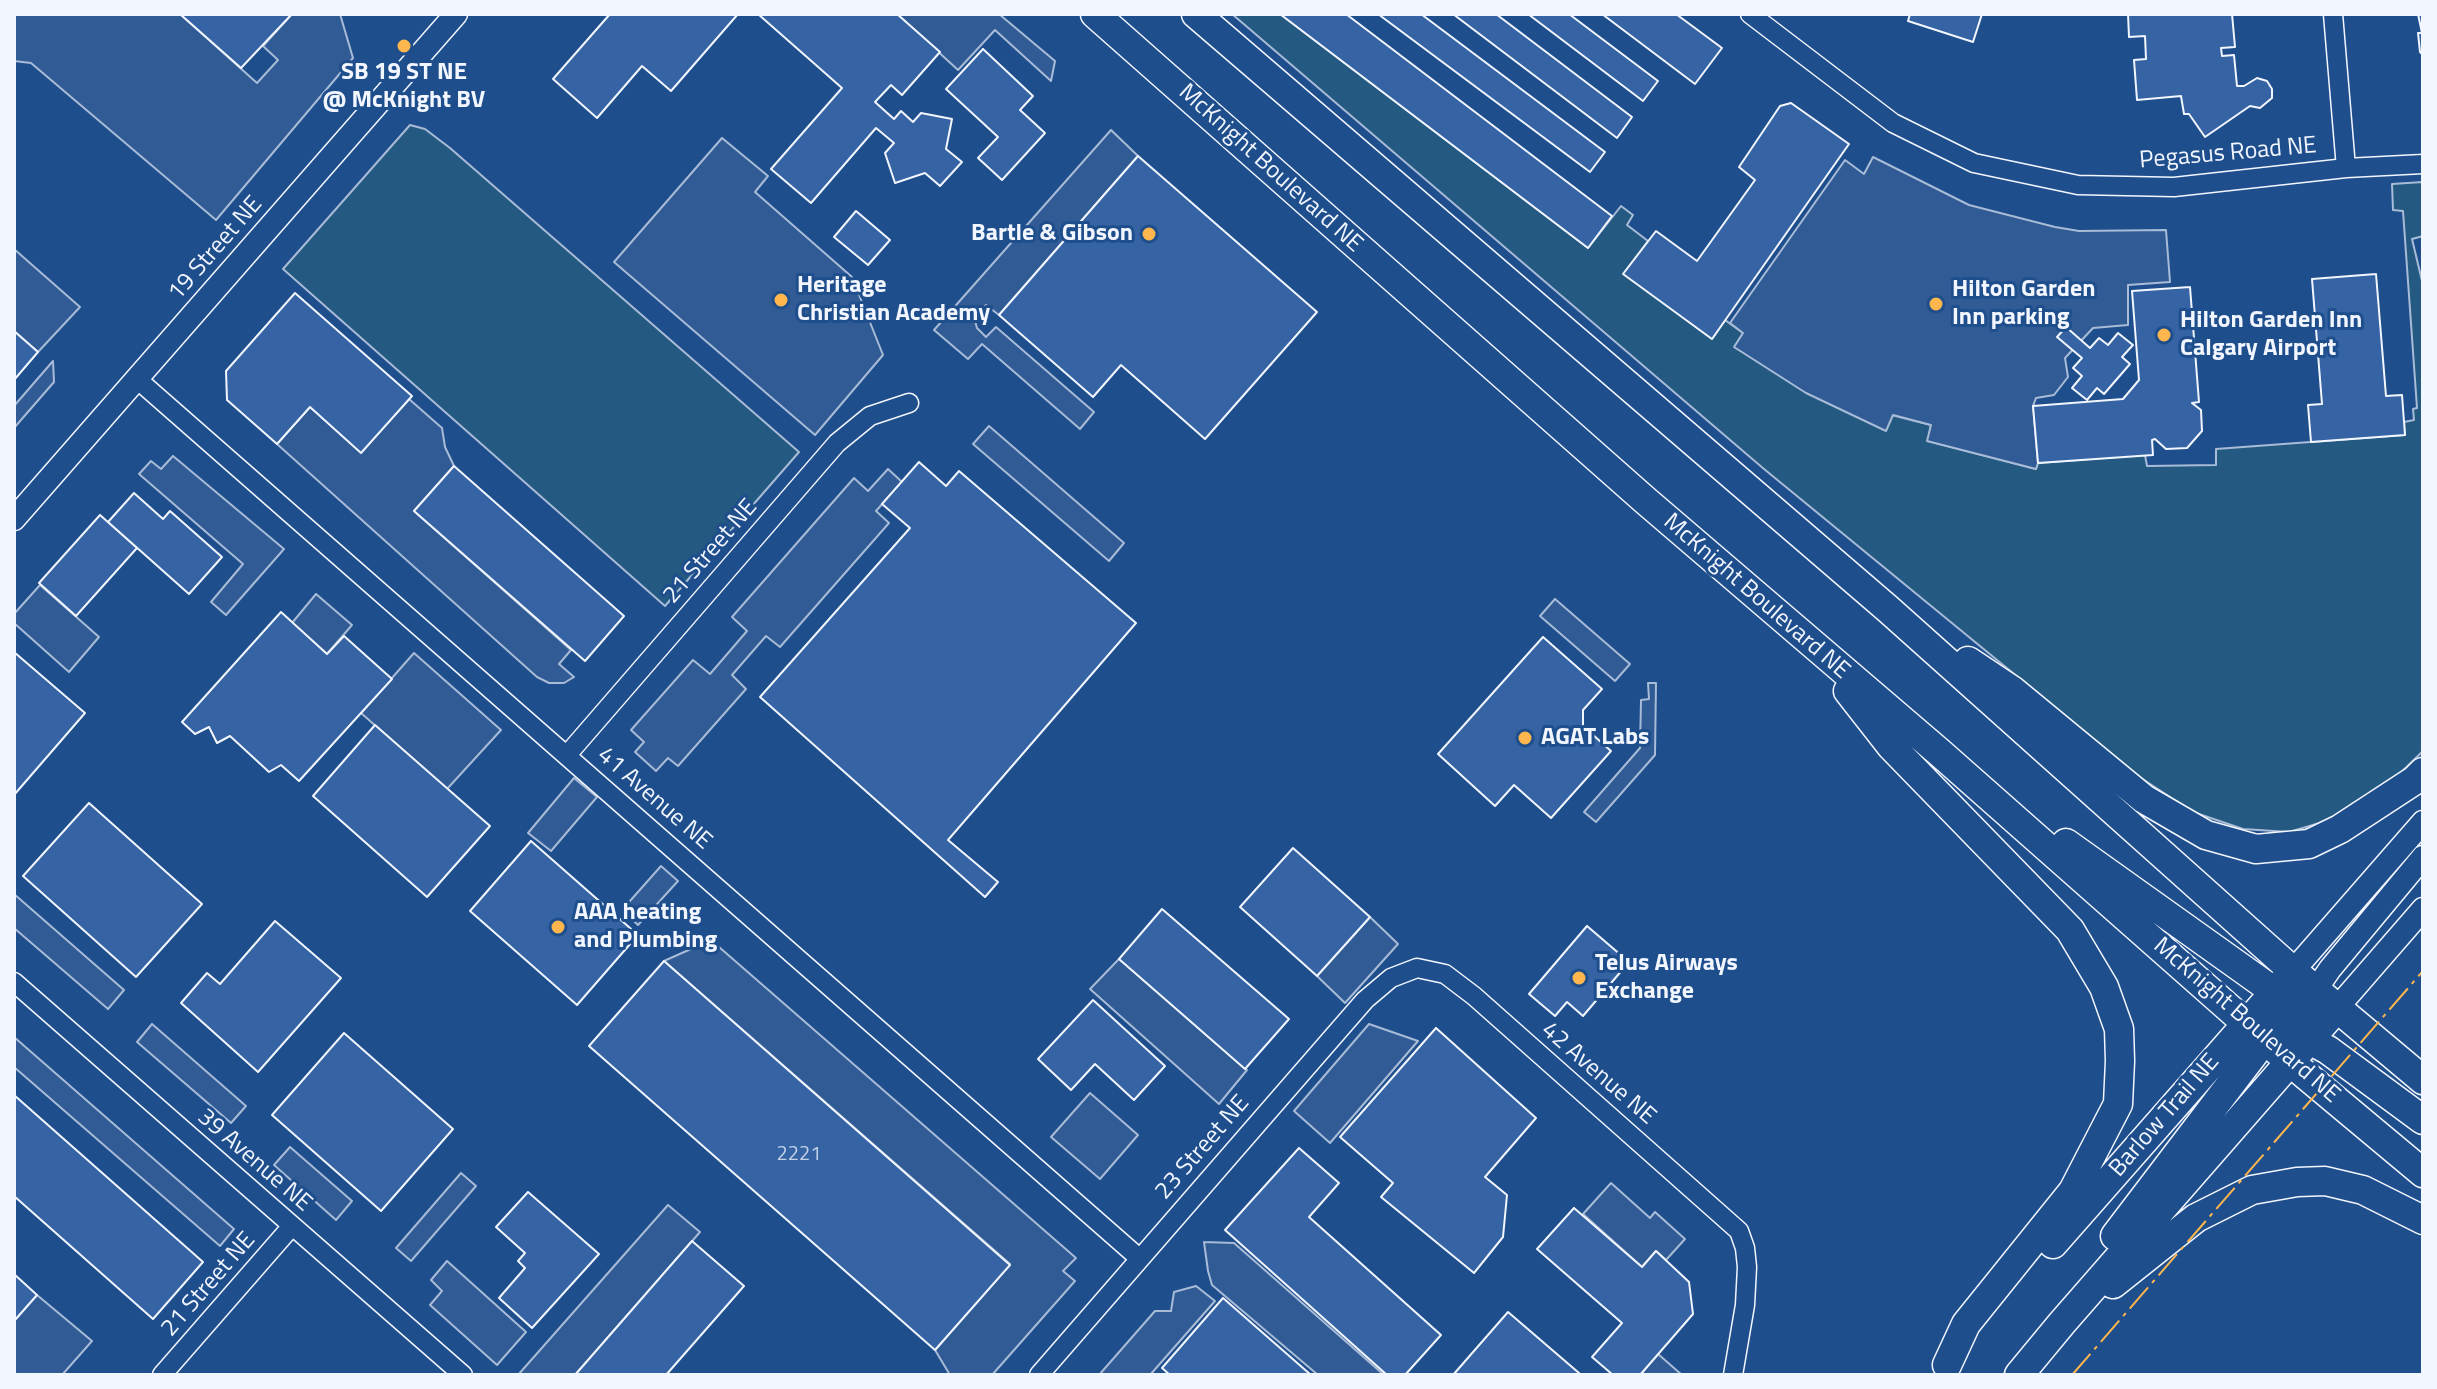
<!DOCTYPE html>
<html>
<head>
<meta charset="utf-8">
<style>
	body { margin:0 }
	#map { position:relative; width:2437px; height:1389px; overflow:hidden; background:#1f4e8c; font-family:"Titillium Web",sans-serif }
	canvas { display:block }
	.frame { position:absolute; inset:0; border:16px solid #f2f6ff; pointer-events:none }
</style>
</head>
<body>
<div id="map">
<canvas width="2437" height="1389"></canvas>
<div class="frame"></div>
</div>
<script>
const c = document.querySelector('canvas').getContext('2d');
c.lineJoin = 'round';
function fill(path, color) {
  c.fillStyle = color;
  c.fill(path, 'evenodd');
}
function poly(rows) {
  const path = new Path2D();
  for (const r of rows) {
    path.moveTo(r[0], r[1]);
    for (let i = 2; i < r.length; i += 2) path.lineTo(r[i], r[i + 1]);
  }
  return path;
}
function trace(path, color, width, dash) {
  c.strokeStyle = color;
  c.lineWidth = width;
  c.lineCap = dash ? 'butt' : 'round';
  c.setLineDash(dash || []);
  c.stroke(path);
}
function write(font, color, halo, rows, align = 'center') {
  c.font = font + ' "Titillium Web",sans-serif';
  c.lineWidth = 6;
  c.setLineDash([]);
  c.textBaseline = 'middle';
  c.strokeStyle = halo;
  c.fillStyle = color;
  for (const [text, x, y, turn = 0] of rows) {
    c.save();
    c.translate(x, y);
    c.rotate((+turn || 0) * Math.PI / 180);
    c.textAlign = isNaN(turn) ? turn : align;
    if (halo) c.strokeText(text, 0, 0);
    c.fillText(text, 0, 0);
    c.restore();
  }
}
const green = poly([
	[1232,14,1280,14,1588,248,1621,206,1633,215,1627,225,1648,241,1624,273,1712,339,1725,320,1743,333,1735,347,1886,430,1892,415,1931,425,1928,441,2036,469,2038,463,2145,455,2147,466,2216,465,2216,449,2405,435,2404,422,2414,420,2413,409,2417,408,2403,211,2393,210,2392,184,2423,182,2423,236,2412,239,2423,285,2423,751,2388,785,2340,817,2289,832,2243,829,2193,812,2141,778,1764,469,1232,14],
	[410,125,425,129,450,148,799,452,665,606,283,269,410,125]
]);
const parking = poly([
	[14,14,180,14,257,83,278,60,263,46,292,14,340,14,353,58,216,220,31,63,14,61,14,14],
	[897,14,999,14,1055,61,1051,81,995,30,958,70,897,14],
	[1111,130,1138,156,999,315,986,305,976,317,975,321,977,328,986,337,996,327,1094,412,1080,429,982,344,968,359,934,330,1111,130],
	[722,138,768,176,755,192,852,277,883,355,815,435,614,262,722,138],
	[1873,157,1969,205,2055,227,2079,231,2166,230,2170,282,2128,285,2128,325,2093,328,2065,358,2068,377,2054,395,2036,398,2033,406,2038,463,2036,469,1927,441,1931,425,1893,415,1886,431,1806,393,1734,347,1743,333,1730,323,1845,160,1864,174,1873,157],
	[14,249,80,307,38,352,14,331,14,249],
	[53,361,54,382,14,428,14,406,53,361],
	[409,399,442,428,445,447,454,466,414,511,571,650,559,664,574,677,564,683,549,683,537,677,277,444,310,407,361,452,409,399],
	[989,426,1124,543,1109,561,973,444,989,426],
	[173,456,284,549,226,615,211,602,243,564,139,474,151,461,161,469,173,456],
	[888,469,902,482,876,511,889,523,780,647,766,636,732,675,746,689,678,766,668,758,656,771,635,752,644,742,631,730,693,660,710,674,747,631,732,617,854,478,868,491,888,469],
	[40,585,99,637,69,672,14,623,14,614,40,585],
	[316,594,352,625,327,654,292,623,316,594],
	[1555,599,1630,664,1615,681,1540,616,1555,599],
	[414,653,501,730,447,789,361,713,414,653],
	[1648,683,1656,683,1655,755,1596,822,1584,812,1640,748,1641,700,1649,699,1648,683],
	[574,778,597,797,551,851,528,833,574,778],
	[661,866,678,881,638,925,622,910,661,866],
	[14,894,124,990,108,1009,14,928,14,894],
	[1370,917,1398,944,1345,1003,1317,976,1370,917],
	[711,940,1076,1258,1063,1271,1075,1281,992,1375,950,1375,935,1350,1010,1264,664,961,711,940],
	[1119,959,1247,1070,1219,1104,1090,989,1119,959],
	[152,1024,246,1106,231,1123,137,1042,152,1024],
	[1369,1024,1418,1041,1330,1143,1294,1111,1369,1024],
	[14,1037,234,1229,220,1246,14,1067,14,1037],
	[1090,1093,1138,1135,1100,1179,1051,1137,1090,1093],
	[290,1147,352,1201,336,1220,274,1165,290,1147],
	[461,1173,476,1186,411,1261,396,1248,461,1173],
	[1611,1183,1650,1218,1655,1212,1685,1239,1666,1260,1656,1251,1642,1267,1583,1214,1611,1183],
	[668,1205,700,1232,575,1375,518,1375,668,1205],
	[1204,1242,1234,1243,1384,1375,1318,1375,1212,1285,1208,1271,1204,1242],
	[447,1261,526,1332,497,1365,430,1305,442,1291,431,1280,447,1261],
	[1196,1286,1215,1301,1150,1375,1099,1375,1155,1311,1171,1311,1174,1292,1196,1286],
	[37,1295,92,1341,62,1375,14,1375,14,1321,37,1295],
	[1658,1354,1682,1375,1640,1375,1658,1354]
]);
const building = poly([
	[180,14,292,14,241,68,180,14],
	[610,14,738,14,671,91,642,66,597,118,553,79,610,14],
	[758,14,897,14,940,52,902,95,891,85,875,102,894,119,901,111,913,122,921,113,952,119,946,149,962,162,940,186,925,173,895,183,885,153,894,143,876,128,811,203,771,169,842,88,758,14],
	[1280,14,1346,14,1612,216,1588,248,1280,14],
	[1378,14,1421,14,1605,152,1590,172,1378,14],
	[1453,14,1496,14,1632,117,1617,138,1453,14],
	[1528,14,1569,14,1658,81,1643,101,1528,14],
	[1602,14,1676,14,1722,48,1695,84,1602,14],
	[1910,14,1982,14,1973,42,1908,21,1910,14],
	[2128,14,2232,14,2235,47,2221,48,2222,56,2234,55,2237,86,2244,86,2257,78,2267,81,2272,89,2272,98,2260,108,2250,106,2205,137,2189,114,2184,114,2181,96,2137,100,2134,60,2146,59,2145,36,2129,37,2128,14],
	[2418,14,2423,14,2423,55,2420,52,2418,33,2422,33,2418,14],
	[983,49,1033,96,1020,110,1045,133,1002,180,978,158,998,137,946,89,983,49],
	[1791,103,1849,144,1712,339,1623,274,1656,231,1697,261,1755,180,1739,167,1780,106,1791,103],
	[1138,156,1317,312,1205,439,1121,365,1093,397,999,315,1138,156],
	[856,211,890,240,868,265,834,237,856,211],
	[2376,274,2386,396,2402,395,2405,435,2311,442,2308,405,2322,404,2312,279,2376,274],
	[2190,287,2199,402,2192,403,2201,410,2202,431,2187,448,2166,449,2155,439,2152,440,2153,455,2038,463,2033,406,2123,399,2139,380,2132,291,2190,287],
	[295,293,412,396,361,453,310,407,277,444,227,400,226,371,295,293],
	[2066,327,2090,348,2099,338,2108,345,2118,333,2133,345,2122,357,2130,364,2104,394,2097,388,2087,400,2072,388,2082,376,2073,368,2082,358,2057,337,2066,327],
	[14,331,38,352,14,380,14,331],
	[919,462,946,486,959,471,1136,623,948,840,998,882,985,897,760,697,910,528,882,504,919,462],
	[454,466,624,616,585,661,414,511,454,466],
	[134,493,163,519,170,511,222,557,189,594,108,522,134,493],
	[100,515,137,548,76,616,39,583,100,515],
	[281,612,327,654,344,636,392,679,299,781,281,765,269,772,230,736,217,743,209,727,195,734,182,722,281,612],
	[1543,637,1602,689,1583,710,1583,726,1611,751,1551,818,1514,785,1495,806,1438,754,1543,637],
	[14,652,85,713,14,795,14,652],
	[375,725,490,826,427,897,313,796,375,725],
	[89,803,202,904,136,977,23,876,89,803],
	[531,841,638,935,577,1005,470,911,531,841],
	[1293,848,1370,917,1317,976,1240,907,1293,848],
	[1162,909,1289,1019,1245,1069,1119,959,1162,909],
	[275,921,341,978,258,1072,181,1003,207,973,220,984,275,921],
	[1587,926,1629,962,1583,1016,1567,1002,1555,1016,1529,994,1587,926],
	[664,961,1010,1265,935,1350,589,1046,664,961],
	[1093,1000,1165,1066,1134,1100,1095,1064,1071,1090,1038,1059,1093,1000],
	[1436,1028,1536,1118,1485,1177,1507,1195,1503,1237,1474,1273,1381,1197,1393,1183,1340,1137,1436,1028],
	[344,1033,453,1129,381,1211,272,1115,344,1033],
	[14,1095,203,1262,153,1319,14,1196,14,1095],
	[1299,1148,1339,1183,1309,1217,1441,1335,1405,1375,1387,1375,1225,1230,1299,1148],
	[528,1192,599,1254,532,1328,499,1298,525,1268,518,1261,525,1253,496,1227,528,1192],
	[1574,1208,1642,1267,1656,1251,1689,1282,1693,1314,1640,1375,1613,1375,1592,1357,1622,1323,1537,1249,1574,1208],
	[692,1241,744,1286,666,1375,575,1375,692,1241],
	[14,1274,37,1295,14,1321,14,1274],
	[1223,1298,1311,1375,1170,1375,1162,1368,1223,1298],
	[1508,1312,1579,1373,1581,1375,1453,1375,1508,1312]
]);
const minor = poly([
	[1750,14,1893,123,1974,163,2078,185,2174,187,2346,168,2423,164],
	[2333,14,2346,168],
	[137,379,1139,1258],
	[567,755,837,443,870,416,909,403],
	[14,982,463,1375],
	[162,1375,292,1226],
	[1039,1375,1365,1000,1391,978,1417,968,1445,974,1474,996,1739,1231,1745,1248,1747,1267,1745,1305,1733,1375]
]);
const tertiary = poly([
	[14,519,456,14],
	[2293,971,2423,822],
	[2308,1001,2330,969,2423,857],
	[2337,1008,2423,909]
]);
const primary = poly([
	[1095,14,1646,501,1939,752,2290,1062,2423,1173],
	[1196,14,1888,609,2293,971,2423,1080],
	[1968,661,2013,691,2144,799,2206,835,2256,849,2309,844,2340,829,2415,780,2423,772],
	[1848,691,1891,746,2070,930,2104,987,2119,1029,2120,1061,2118,1104,2073,1191,1966,1324,1947,1365],
	[2066,843,2289,1002,2314,1011,2337,1008],
	[2294,1032,2328,1050,2423,1120],
	[2115,1236,2275,1026,2289,1002,2293,984],
	[2053,1244,2293,971],
	[2113,1284,2196,1218,2252,1190,2297,1182,2325,1181,2363,1190,2423,1220],
	[2019,1375,2062,1323,2337,1008]
]);
const power = poly([
	[2072,1375,2423,971]
]);
const markers = [
	[404,46,8,"#ffb74d"],
	[1149,234,8,"#ffb74d"],
	[781,300,8,"#ffb74d"],
	[1936,304,8,"#ffb74d"],
	[2164,335,8,"#ffb74d"],
	[1525,738,8,"#ffb74d"],
	[558,927,8,"#ffb74d"],
	[1579,978,8,"#ffb74d"]
];
const numberNames = [
	["2221",799,1155]
];
const poiNames = [
	["SB 19 ST NE",404,73,"center"],
	["@ McKnight BV",404,101,"center"],
	["Bartle & Gibson",1133,234,"right"],
	["Heritage",797,286],
	["Christian Academy",797,314],
	["Hilton Garden",1952,290],
	["Inn parking",1952,318],
	["Hilton Garden Inn",2180,321],
	["Calgary Airport",2180,349],
	["AGAT Labs",1541,738],
	["AAA heating",574,913],
	["and Plumbing",574,941],
	["Telus Airways",1595,964],
	["Exchange",1595,992]
];
const streetNames = [
	["Pegasus Road NE",2228,154,-5],
	["McKnight Boulevard NE",1270,169,42],
	["19 Street NE",216,249,-49],
	["21 Street NE",711,552,-49],
	["McKnight Boulevard NE",1756,597,41],
	["41 Avenue NE",654,799,41],
	["McKnight Boulevard NE",2246,1021,41],
	["42 Avenue NE",1598,1074,41],
	["Barlow Trail NE",2165,1116,-49],
	["23 Street NE",1203,1148,-49],
	["39 Avenue NE",254,1161,41],
	["21 Street NE",209,1285,-49]
];
fill(green, '#245a82');
trace(green, '#a8bbd7', 2);
fill(parking, '#305b95');
trace(parking, '#a8bbd7', 2);
fill(building, '#3563a3');
trace(building, '#f2f6ff', 2);
trace(minor, '#f2f6ff', 21);
trace(tertiary, '#f2f6ff', 25);
trace(primary, '#f2f6ff', 31);
trace(minor, '#1f4e8c', 18);
trace(tertiary, '#1f4e8c', 22);
trace(primary, '#1f4e8c', 28);
trace(power, '#ffb74d', 2, [28, 6, 4, 6]);
for (const [x, y, r, color] of markers) {
  const dot = new Path2D();
  dot.arc(x, y, r, 0, 2 * Math.PI);
  c.fillStyle = color;
  c.fill(dot);
  trace(dot, '#1f4e8c', 3);
}
write('20px', '#c3d1e8', null, numberNames);
write('bold 24px', '#f2f6ff', '#1f4e8c', poiNames, 'left');
write('24px', '#f2f6ff', '#1f4e8c', streetNames);
</script>
</body>
</html>
